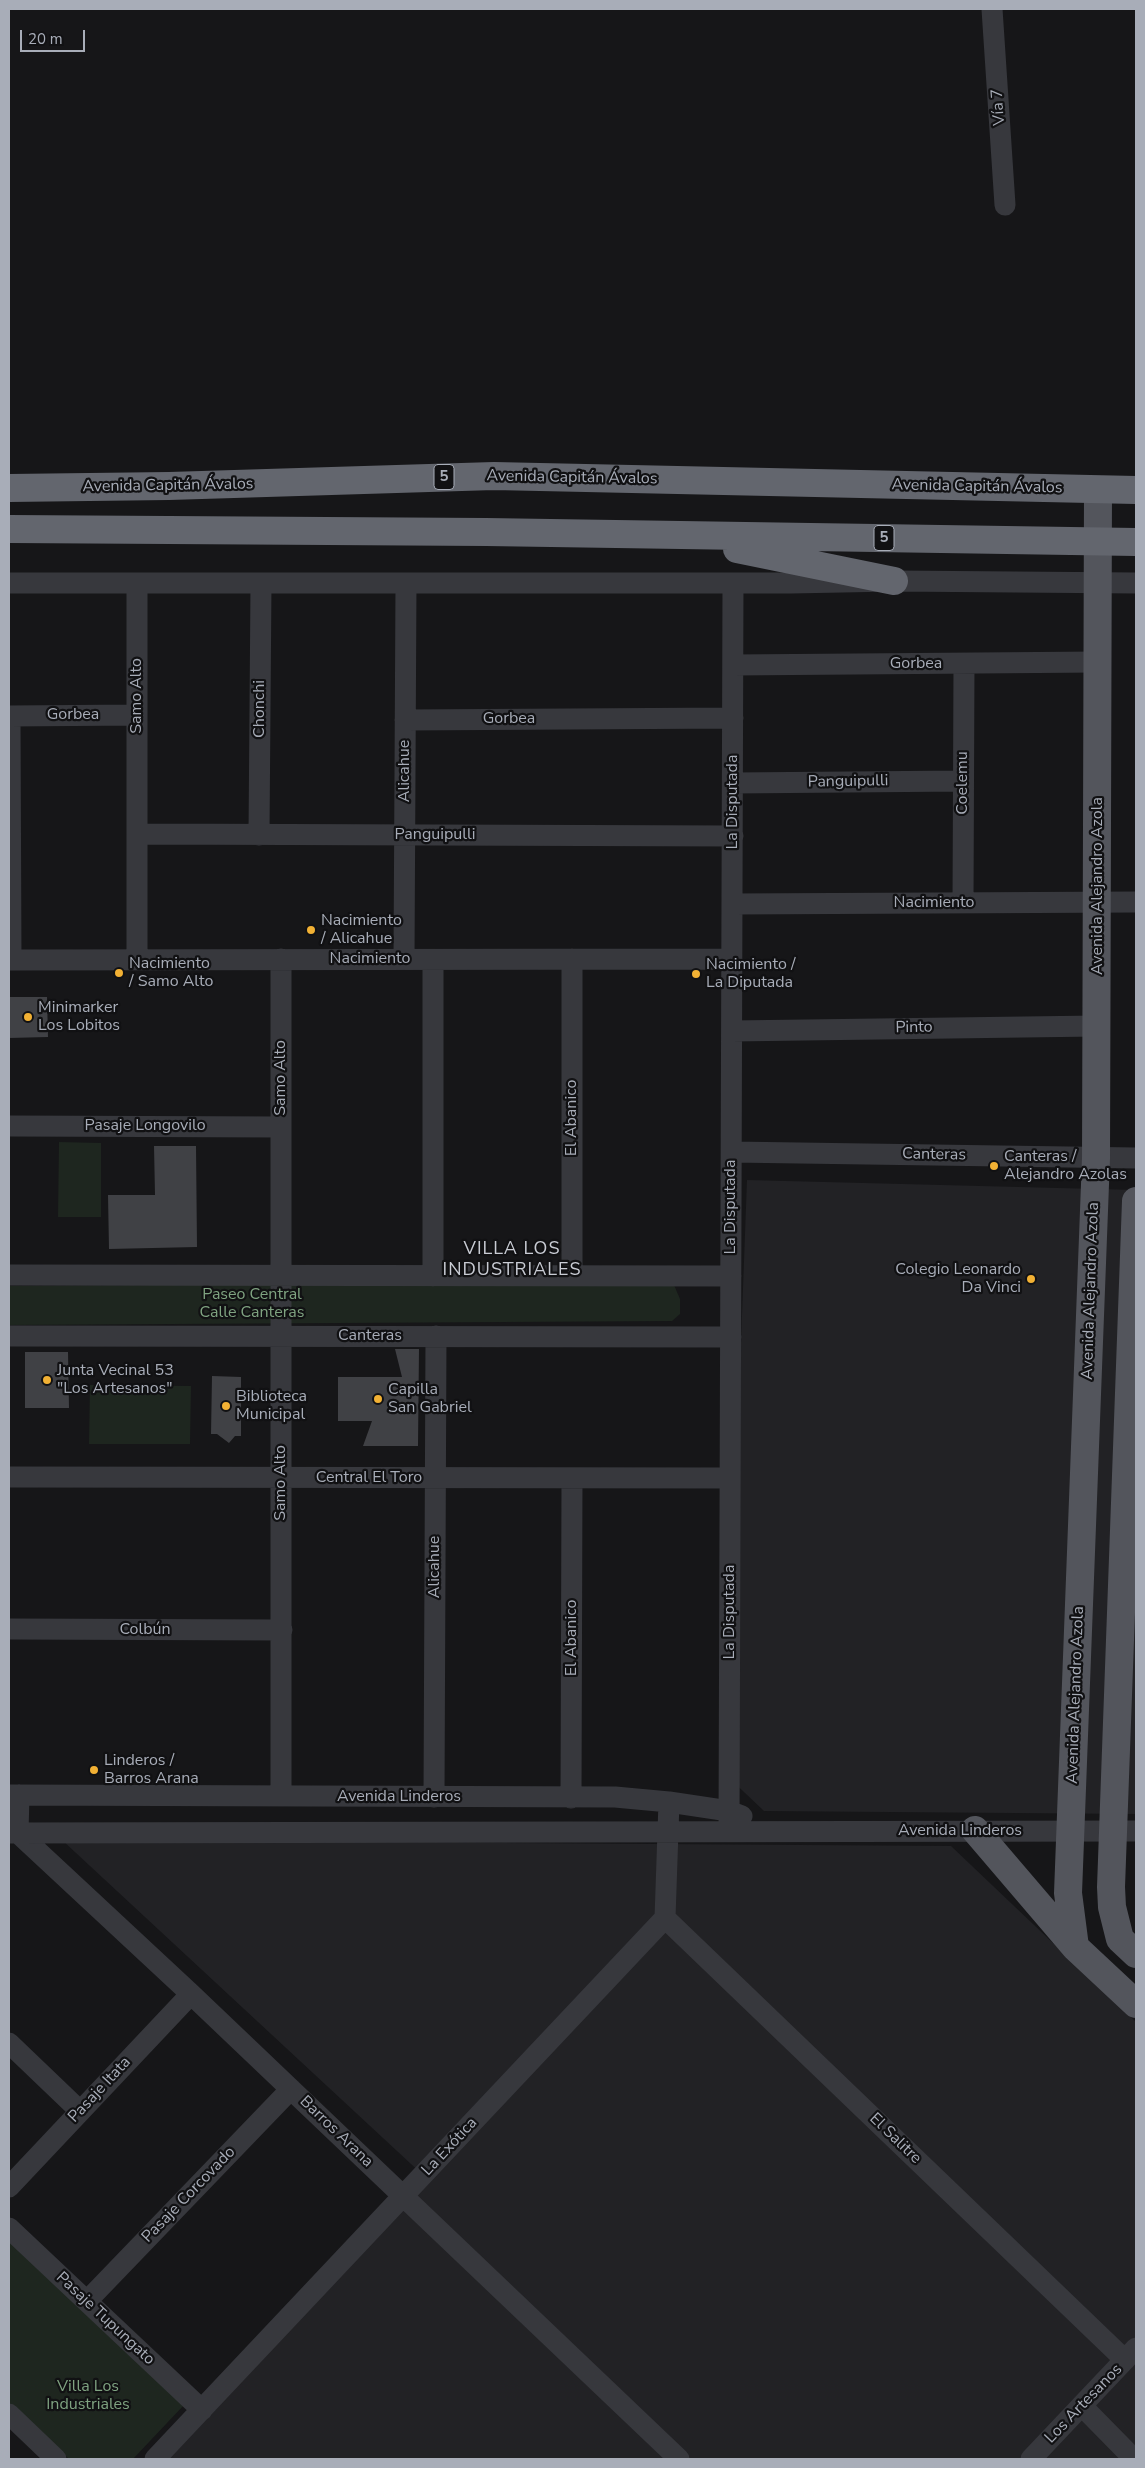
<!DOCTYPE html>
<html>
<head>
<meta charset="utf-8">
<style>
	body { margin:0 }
	#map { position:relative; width:1145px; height:2468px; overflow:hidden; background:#161618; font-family:"Nunito Sans",sans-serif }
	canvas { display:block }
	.frame { position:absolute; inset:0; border:10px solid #a8adb8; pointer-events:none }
	.scale { position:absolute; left:20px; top:30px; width:65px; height:22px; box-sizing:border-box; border:2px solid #a8adb8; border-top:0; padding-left:6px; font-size:15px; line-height:18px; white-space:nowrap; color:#a8adb8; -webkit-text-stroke:4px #111113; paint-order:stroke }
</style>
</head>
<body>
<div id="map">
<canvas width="1145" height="2468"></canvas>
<div class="frame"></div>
<div class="scale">20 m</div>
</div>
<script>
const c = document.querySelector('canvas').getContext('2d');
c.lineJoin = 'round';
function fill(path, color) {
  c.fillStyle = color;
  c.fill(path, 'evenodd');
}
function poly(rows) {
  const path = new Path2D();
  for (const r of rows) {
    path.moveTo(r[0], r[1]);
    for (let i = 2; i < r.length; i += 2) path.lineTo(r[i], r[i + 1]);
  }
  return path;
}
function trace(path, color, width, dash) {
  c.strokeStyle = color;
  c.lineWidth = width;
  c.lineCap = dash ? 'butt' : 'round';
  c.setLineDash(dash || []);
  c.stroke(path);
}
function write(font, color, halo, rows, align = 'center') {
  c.font = font + ' "Nunito Sans",sans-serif';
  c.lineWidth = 4.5;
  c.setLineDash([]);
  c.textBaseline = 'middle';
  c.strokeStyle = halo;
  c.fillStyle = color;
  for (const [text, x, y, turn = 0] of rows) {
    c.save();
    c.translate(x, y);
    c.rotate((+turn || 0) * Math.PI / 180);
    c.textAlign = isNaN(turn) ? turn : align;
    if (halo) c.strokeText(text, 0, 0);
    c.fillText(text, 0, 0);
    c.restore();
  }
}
const built = poly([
	[747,1180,1136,1190,1136,1814,764,1811,725,1774],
	[62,1840,951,1846,1136,2022,1136,2459,163,2459,425,2177]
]);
const green = poly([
	[59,1142,101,1143,101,1217,58,1217],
	[297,1284,674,1285,680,1299,680,1314,672,1321,9,1325,9,1286],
	[90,1385,191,1386,190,1444,89,1444],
	[9,2240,184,2405,133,2459,69,2459,9,2403]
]);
const building = poly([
	[9,997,47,997,48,1037,9,1038],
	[154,1146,196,1146,197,1247,109,1249,108,1195,155,1195],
	[395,1349,419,1349,418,1446,363,1446,372,1421,338,1421,338,1377,402,1377],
	[25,1352,68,1352,69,1408,25,1408],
	[212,1376,241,1377,241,1436,235,1436,229,1443,217,1434,211,1434]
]);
const minor = poly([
	[992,9,1005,205],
	[9,583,791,583,894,581,1136,583],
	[137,583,137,960],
	[733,665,1098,662],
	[9,716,137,715],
	[10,716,11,960],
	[405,720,733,718],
	[733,783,963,781],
	[137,834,733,836],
	[259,835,261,583],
	[963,903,964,664],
	[732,904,1136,902],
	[281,959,281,1796],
	[404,959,406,583],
	[572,959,572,1276],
	[9,960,732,959],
	[433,960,433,1276],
	[732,1031,1097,1026],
	[9,1126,281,1127],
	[732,1152,1136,1158],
	[9,1275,731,1276],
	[9,1336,731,1337],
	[9,1477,730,1478],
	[9,1629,282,1630],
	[9,1795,615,1797,669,1802,729,1811,742,1816],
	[19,1795,18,1833,191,1994,679,2459],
	[434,1797,436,1336],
	[571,1798,572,1478],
	[729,1831,733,583],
	[9,1833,1136,1831],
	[665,1918,1125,2360],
	[9,2043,80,2111],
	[9,2187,191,1994],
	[9,2228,202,2410],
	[87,2301,291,2089],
	[1082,2406,1134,2459],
	[9,2414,56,2459],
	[155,2459,665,1918,669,1802],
	[1031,2459,1136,2348]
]);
const major = poly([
	[1136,1201,1111,1887,1112,1907,1120,1939,1136,1954],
	[975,1830,1075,1947,1136,2004],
	[1075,1947,1068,1893,1096,1158,1098,490]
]);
const highway = poly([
	[9,488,169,486,494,476,1136,490],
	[9,529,486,532,1136,542],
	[737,549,894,581]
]);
const markers = [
	[311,930,5,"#f2b134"],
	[119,973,5,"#f2b134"],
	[696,974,5,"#f2b134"],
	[28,1017,5,"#f2b134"],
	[994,1166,5,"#f2b134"],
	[1031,1279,5,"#f2b134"],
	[47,1380,5,"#f2b134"],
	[378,1399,5,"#f2b134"],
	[226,1406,5,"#f2b134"],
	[94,1770,5,"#f2b134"]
];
const shields = [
	[444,477,20],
	[884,538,20]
];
const shieldNames = [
	["5",444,477],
	["5",884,538]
];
const streetNames = [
	["Vía 7",999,107,-94],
	["Avenida Capitán Ávalos",572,478,1],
	["Avenida Capitán Ávalos",168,486,-1],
	["Avenida Capitán Ávalos",977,487,1],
	["Gorbea",916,664],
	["Samo Alto",137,696,-90],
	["Chonchi",260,709,-90],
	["Gorbea",73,715],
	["Gorbea",509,719],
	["Alicahue",405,771,-90],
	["Panguipulli",848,782,-1],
	["Coelemu",963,783,-90],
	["La Disputada",733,802,-90],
	["Panguipulli",435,835],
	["Avenida Alejandro Azola",1098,886,-90],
	["Nacimiento",934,903],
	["Nacimiento",370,959],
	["Pinto",914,1028,-1],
	["Samo Alto",281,1078,-90],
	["El Abanico",572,1118,-90],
	["Pasaje Longovilo",145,1126],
	["Canteras",934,1155,1],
	["La Disputada",731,1207,-90],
	["Avenida Alejandro Azola",1091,1291,-88],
	["Canteras",370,1336],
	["Central El Toro",369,1478],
	["Samo Alto",281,1483,-90],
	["Alicahue",435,1567,-90],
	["La Disputada",730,1612,-90],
	["Colbún",145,1630],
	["El Abanico",572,1638,-90],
	["Avenida Alejandro Azola",1076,1695,-88],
	["Avenida Linderos",399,1797],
	["Avenida Linderos",960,1831],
	["Pasaje Itata",100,2090,-47],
	["Barros Arana",336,2132,44],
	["El Salitre",895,2139,44],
	["La Exótica",450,2147,-47],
	["Pasaje Corcovado",189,2195,-46],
	["Pasaje Tupungato",105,2319,43],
	["Los Artesanos",1084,2404,-46]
];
const poiNames = [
	["Nacimiento",321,921],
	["/ Alicahue",321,939],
	["Nacimiento",129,964],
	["/ Samo Alto",129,982],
	["Nacimiento /",706,965],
	["La Diputada",706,983],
	["Minimarker",38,1008],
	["Los Lobitos",38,1026],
	["Canteras /",1004,1157],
	["Alejandro Azolas",1004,1175],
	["Colegio Leonardo",1021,1270,"right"],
	["Da Vinci",1021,1288,"right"],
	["Junta Vecinal 53",57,1371],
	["\"Los Artesanos\"",57,1389],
	["Capilla",388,1390],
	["San Gabriel",388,1408],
	["Biblioteca",236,1397],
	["Municipal",236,1415],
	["Linderos /",104,1761],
	["Barros Arana",104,1779]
];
const parkNames = [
	["Paseo Central",252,1295],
	["Calle Canteras",252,1313],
	["Villa Los",88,2387],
	["Industriales",88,2405]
];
const neighbourhoodNames = [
	["VILLA LOS",512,1250],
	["INDUSTRIALES",512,1271]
];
fill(built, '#222225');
fill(green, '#1e261f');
fill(building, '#404145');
trace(minor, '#37383d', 21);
trace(major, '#53555c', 28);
trace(highway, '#63666e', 28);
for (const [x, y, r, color] of markers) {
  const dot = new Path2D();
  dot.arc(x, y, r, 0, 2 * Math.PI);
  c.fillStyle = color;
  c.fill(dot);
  trace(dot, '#111113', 2);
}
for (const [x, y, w] of shields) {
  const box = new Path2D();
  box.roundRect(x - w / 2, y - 12.5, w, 25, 4);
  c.fillStyle = '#111113';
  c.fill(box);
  trace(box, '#a8adb8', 1);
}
write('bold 15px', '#a8adb8', null, shieldNames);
write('16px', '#a8adb8', '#111113', streetNames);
write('16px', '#a8adb8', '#111113', poiNames, 'left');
write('16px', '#7fa381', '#111113', parkNames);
c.letterSpacing = '1px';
write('18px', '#c9ccd4', '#111113', neighbourhoodNames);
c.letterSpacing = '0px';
</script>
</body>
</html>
